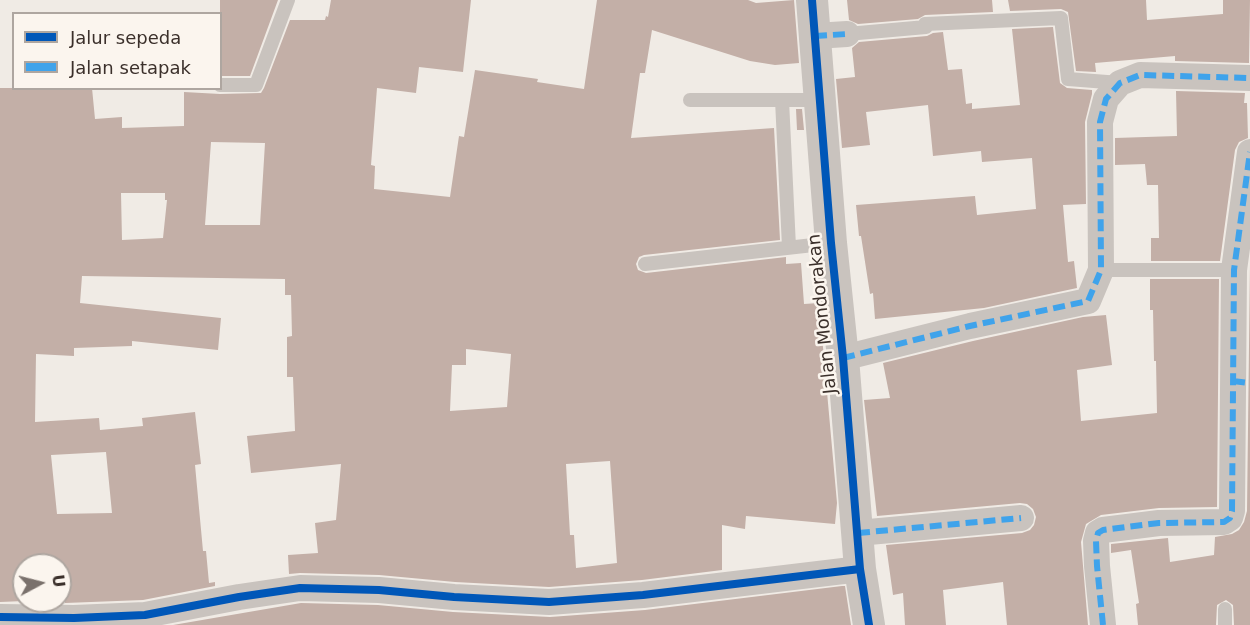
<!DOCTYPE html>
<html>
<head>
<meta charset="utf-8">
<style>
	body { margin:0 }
	#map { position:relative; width:1250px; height:625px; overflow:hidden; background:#f0ebe5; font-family:"DejaVu Sans",sans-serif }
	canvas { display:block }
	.legend { position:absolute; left:12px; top:12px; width:210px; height:78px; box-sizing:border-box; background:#fbf5ee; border:2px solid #aea6a0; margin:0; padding:8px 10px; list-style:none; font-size:18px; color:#3b302b }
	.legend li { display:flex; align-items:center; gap:12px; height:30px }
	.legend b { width:30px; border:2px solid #aea6a0 }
	.north { position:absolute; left:12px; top:553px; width:60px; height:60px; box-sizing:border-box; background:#fbf5ee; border:2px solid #aea6a0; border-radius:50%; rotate:83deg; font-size:16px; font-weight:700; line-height:24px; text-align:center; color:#3b302b }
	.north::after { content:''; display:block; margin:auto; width:21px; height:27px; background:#7a716c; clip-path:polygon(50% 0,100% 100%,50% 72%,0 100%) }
</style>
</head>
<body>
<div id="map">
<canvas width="1250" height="625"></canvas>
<ul class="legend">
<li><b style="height:8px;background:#0057b8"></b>Jalur sepeda</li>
<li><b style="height:8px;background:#3fa3eb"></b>Jalan setapak</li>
</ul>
<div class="north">U</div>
</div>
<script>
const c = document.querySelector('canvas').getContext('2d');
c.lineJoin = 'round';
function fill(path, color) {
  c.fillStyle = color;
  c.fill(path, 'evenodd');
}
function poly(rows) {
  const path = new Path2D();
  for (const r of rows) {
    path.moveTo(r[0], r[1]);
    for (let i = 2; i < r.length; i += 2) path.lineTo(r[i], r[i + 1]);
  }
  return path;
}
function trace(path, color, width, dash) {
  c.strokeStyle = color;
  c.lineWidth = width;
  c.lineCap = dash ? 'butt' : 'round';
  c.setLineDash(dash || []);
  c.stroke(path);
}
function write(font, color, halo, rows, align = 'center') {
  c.font = font + ' "DejaVu Sans",sans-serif';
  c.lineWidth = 5;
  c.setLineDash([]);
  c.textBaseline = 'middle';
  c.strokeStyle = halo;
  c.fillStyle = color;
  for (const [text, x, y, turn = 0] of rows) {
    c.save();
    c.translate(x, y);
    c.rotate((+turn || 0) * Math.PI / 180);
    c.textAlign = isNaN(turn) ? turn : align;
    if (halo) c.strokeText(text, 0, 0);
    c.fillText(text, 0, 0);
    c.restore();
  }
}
const building = poly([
	[220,0,278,0,250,76,220,76],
	[331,0,471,0,463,72,419,67,416,93,377,88,371,165,375,166,374,189,450,197,459,136,464,137,475,70,538,79,537,82,584,89,597,0,748,0,756,3,794,0,799,63,775,65,750,61,652,30,645,73,640,73,631,138,774,128,780,240,644,255,639,257,636,264,638,270,646,273,786,257,786,264,801,263,804,304,819,303,837,503,835,524,746,516,745,529,722,525,722,570,642,580,549,587,455,582,379,575,300,573,289,574,288,555,318,553,315,523,336,520,341,464,251,473,247,436,295,431,293,377,287,377,287,337,292,336,291,295,285,295,285,279,82,276,80,303,221,318,218,350,132,341,132,346,74,348,74,356,36,354,35,422,99,418,100,430,143,426,142,418,195,412,201,464,195,465,203,551,206,551,209,583,215,582,215,586,143,600,65,603,64,597,60,598,60,565,24,565,24,601,0,602,0,88,92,88,95,119,122,117,122,128,184,126,184,92,220,94,261,93,264,88,290,20,325,20,326,16,328,17],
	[211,142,265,143,260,225,205,225],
	[121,193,165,193,165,200,167,200,163,238,122,240],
	[466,349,511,354,507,407,450,411,452,365,466,365],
	[106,452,112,513,57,514,51,455],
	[610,461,617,563,576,568,574,535,570,535,566,464],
	[847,0,992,0,993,12,925,15,918,19,858,24,849,20],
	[1008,0,1146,0,1147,20,1223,14,1223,0,1250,0,1249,63,1175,61,1175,56,1095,63,1096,72,1076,71,1068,12,1061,9,1010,11],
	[1053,27,1060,83,1067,88,1092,90,1092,94,1085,122,1086,204,1063,205,1068,262,1074,261,1077,288,984,308,875,319,873,293,870,294,861,236,859,236,856,205,975,196,977,215,1036,209,1032,158,982,162,981,151,933,156,928,105,866,112,870,145,842,148,836,79,855,77,852,48,859,42,927,36,933,33,943,32,948,70,962,69,966,104,972,103,972,109,1020,105,1012,29],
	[1176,91,1245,93,1244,103,1247,103,1248,138,1239,142,1235,150,1220,261,1151,261,1151,238,1159,238,1158,185,1147,185,1145,164,1115,165,1115,138,1177,136],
	[796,109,802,109,804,130,797,130],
	[1250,264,1250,625,1234,625,1233,605,1226,600,1217,605,1216,625,1138,625,1136,604,1139,603,1131,550,1111,553,1111,544,1168,538,1170,562,1214,555,1215,537,1232,534,1239,530,1244,522,1247,511],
	[1150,279,1219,279,1217,507,1159,508,1101,515,1086,524,1081,542,1088,625,1007,625,1003,582,943,590,946,625,905,625,903,593,893,595,886,545,1022,533,1030,530,1034,525,1036,517,1033,509,1027,504,1020,503,877,516,864,400,890,398,883,363,973,341,1083,317,1106,315,1112,365,1077,370,1081,421,1157,413,1156,361,1154,361,1153,310,1150,310],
	[842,586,845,586,851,625,173,625,301,603,378,605,453,612,550,617,645,610]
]);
const service = poly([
	[847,34,926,27,925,24,1061,18,1068,79,1120,83],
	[220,85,256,85,288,0],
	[690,100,820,100],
	[782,100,789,247],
	[645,264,831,243],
	[1101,270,1234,270],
	[1225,625,1225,609]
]);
const minor = poly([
	[815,36,847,34],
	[843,358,970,326,1088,301,1101,270,1100,122,1106,99,1120,83,1140,75,1250,78],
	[858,533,1021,518],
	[0,617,74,618,145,615,239,597,300,588,379,590,454,597,549,602,643,595,860,569],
	[1103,625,1097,566,1096,541,1098,533,1103,530,1159,523,1224,522,1230,518,1232,511,1234,270,1250,152]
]);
const tertiary = poly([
	[812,0,831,243,843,358,860,569,869,625]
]);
const quiet = poly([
	[815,36,847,34],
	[843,358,970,326,1088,301,1101,270,1100,122,1106,99,1120,83,1140,75,1250,78],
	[1233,381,1250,383],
	[858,533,1021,518],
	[1103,625,1097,566,1096,541,1098,533,1103,530,1159,523,1224,522,1230,518,1232,511,1234,270,1250,152]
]);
const cycleway = poly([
	[812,0,831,243,843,358,860,569,869,625],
	[0,617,74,618,145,615,239,597,300,588,379,590,454,597,549,602,643,595,860,569]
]);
const streetNames = [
	["Jalan Mondorakan",823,314,-96]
];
fill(building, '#c3afa7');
trace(service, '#c9c3be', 14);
trace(minor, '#c9c3be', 26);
trace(tertiary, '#c9c3be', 32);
trace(quiet, '#3fa3eb', 6, [12, 6]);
trace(cycleway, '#0057b8', 8);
write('18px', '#3b302b', '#fbf5ee', streetNames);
</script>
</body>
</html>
